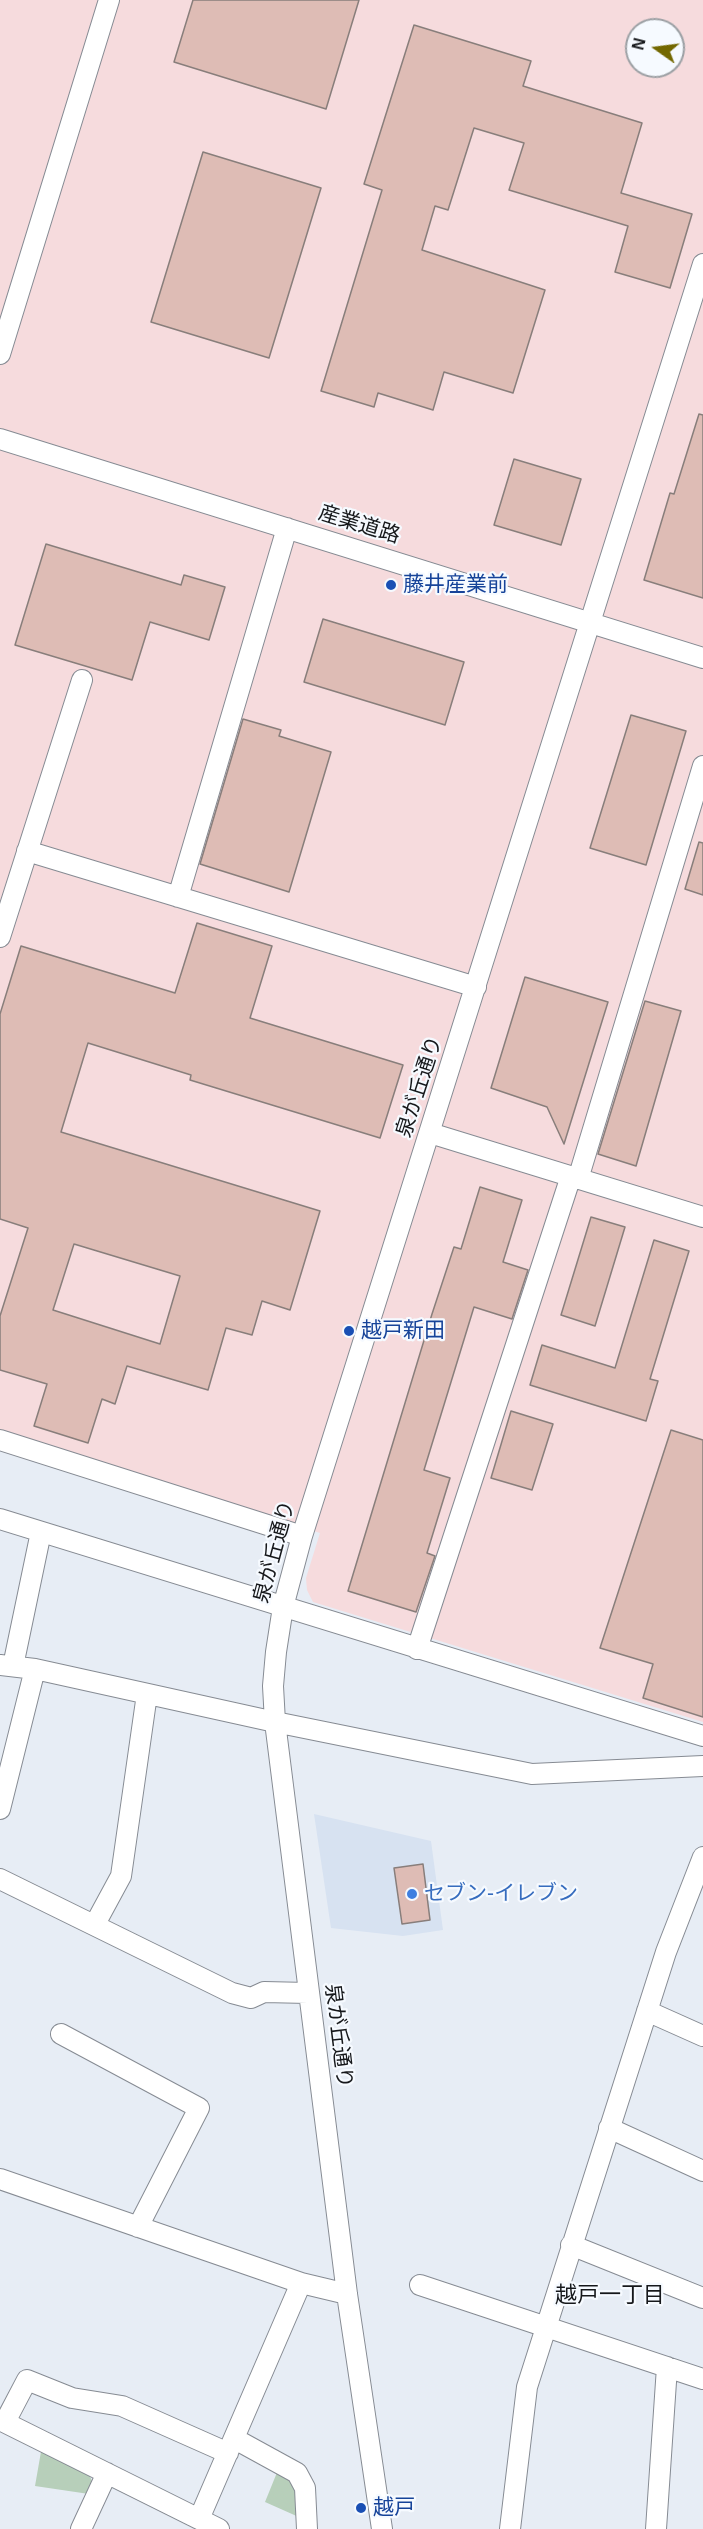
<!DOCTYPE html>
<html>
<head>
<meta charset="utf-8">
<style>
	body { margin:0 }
	#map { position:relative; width:703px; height:2529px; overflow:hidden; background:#e7edf5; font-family:Arial,sans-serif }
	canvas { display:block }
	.north { position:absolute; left:625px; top:18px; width:60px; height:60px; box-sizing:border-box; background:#f6faff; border:2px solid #9ca0a4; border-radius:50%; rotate:284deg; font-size:16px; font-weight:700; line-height:24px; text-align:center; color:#16181b }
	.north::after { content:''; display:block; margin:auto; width:21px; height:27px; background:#736800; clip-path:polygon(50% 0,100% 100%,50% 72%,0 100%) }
</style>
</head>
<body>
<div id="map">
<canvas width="703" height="2529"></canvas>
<div class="north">N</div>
</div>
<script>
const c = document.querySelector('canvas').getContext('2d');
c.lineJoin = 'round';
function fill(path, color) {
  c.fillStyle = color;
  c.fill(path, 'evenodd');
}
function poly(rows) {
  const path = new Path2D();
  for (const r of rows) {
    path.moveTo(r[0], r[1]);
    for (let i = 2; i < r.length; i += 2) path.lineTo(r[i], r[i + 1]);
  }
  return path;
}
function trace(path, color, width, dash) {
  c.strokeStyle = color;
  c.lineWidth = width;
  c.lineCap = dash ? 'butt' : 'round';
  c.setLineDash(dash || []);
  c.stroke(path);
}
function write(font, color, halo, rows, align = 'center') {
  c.font = font + ' Arial,"Noto Sans JP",sans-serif';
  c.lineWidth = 4.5;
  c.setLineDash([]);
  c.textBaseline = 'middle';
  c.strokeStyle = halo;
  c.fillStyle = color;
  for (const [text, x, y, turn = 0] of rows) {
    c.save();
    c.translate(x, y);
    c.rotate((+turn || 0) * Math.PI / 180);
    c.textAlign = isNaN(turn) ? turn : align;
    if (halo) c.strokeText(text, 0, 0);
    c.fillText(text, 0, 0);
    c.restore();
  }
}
const built = poly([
	[314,1814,431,1841,443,1930,403,1936,331,1928]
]);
const industrial = poly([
	[0,0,703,0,703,1722,313,1602,307,1590,306,1578,320,1533,0,1432],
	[637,30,673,30,673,66,637,66]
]);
const green = poly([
	[42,2446,88,2471,93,2484,89,2494,35,2486],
	[278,2470,291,2478,296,2486,301,2518,265,2502]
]);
const building = poly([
	[193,0,359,0,326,109,174,62,193,0],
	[414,25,531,61,523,86,642,123,621,193,692,214,670,288,615,272,628,226,509,190,524,143,474,128,448,210,435,206,422,250,545,290,513,393,444,372,433,410,378,393,374,407,321,391,382,190,364,184,414,25],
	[203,152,321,188,269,358,151,322,203,152],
	[699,414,703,415,703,598,644,580,670,493,674,494,699,414],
	[514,459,581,479,561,545,494,525,514,459],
	[46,544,181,585,184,575,225,587,209,640,150,622,132,680,15,645,46,544],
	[323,619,464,662,445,725,304,682,323,619],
	[631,715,686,731,646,865,590,848,631,715],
	[243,719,281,730,279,736,331,752,289,892,200,864,243,719],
	[699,842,703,843,703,895,685,889,699,842],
	[197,923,272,946,250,1018,403,1065,380,1138,190,1080,191,1075,88,1043,61,1132,320,1211,290,1310,262,1301,252,1335,226,1328,208,1390,127,1366,115,1404,102,1399,88,1443,34,1426,47,1384,0,1370,0,1316,28,1228,0,1219,0,1014,21,946,175,993,197,923],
	[74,1244,180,1276,160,1344,53,1310,74,1244],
	[525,977,608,1002,564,1144,547,1107,491,1088,525,977],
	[645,1001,681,1011,636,1166,598,1154,645,1001],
	[480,1187,522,1200,503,1262,528,1270,512,1319,474,1307,424,1470,450,1478,427,1553,435,1556,416,1612,348,1591,432,1314,454,1247,461,1249,480,1187],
	[591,1217,625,1227,595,1326,561,1315,591,1217],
	[654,1240,689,1251,650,1379,658,1381,646,1421,530,1385,542,1345,615,1368,654,1240],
	[511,1411,553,1424,532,1490,491,1478,511,1411],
	[671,1430,703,1440,703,1717,643,1698,653,1664,600,1648,671,1430],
	[423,1864,430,1920,402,1924,394,1868,423,1864]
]);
const minor = poly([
	[0,354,109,0],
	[0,439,703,658],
	[27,851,476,987],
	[178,897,287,528],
	[0,937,82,680],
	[430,1133,703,1217],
	[578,1179,703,766],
	[0,1440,302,1536],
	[0,1519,703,1736],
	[417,1649,571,1176],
	[0,1665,35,1669,275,1722,532,1774,703,1766],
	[13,1666,41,1532],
	[0,1809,35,1669],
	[0,1879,232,1993,251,1998,264,1992,308,1993],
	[95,1924,121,1876,147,1694],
	[647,2011,703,2036],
	[61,2034,199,2108,138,2227],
	[609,2128,703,2171],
	[0,2179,301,2283,347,2294],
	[571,2245,703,2298],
	[420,2285,703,2379],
	[0,2420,219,2529],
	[5,2422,27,2380,72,2398,122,2406,228,2453],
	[235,2439,297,2473,305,2488,307,2529],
	[199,2519,301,2283],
	[81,2529,107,2473],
	[382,2529,347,2294,275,1722,273,1686,276,1652,283,1607,302,1536,703,264],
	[510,2529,527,2387,666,1952,703,1857],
	[656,2529,667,2367]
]);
const markers = [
	[391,585,6,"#1a4fb4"],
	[349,1331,6,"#1a4fb4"],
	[412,1894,6,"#3f7fe0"],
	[361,2508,6,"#1a4fb4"]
];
const streetNames = [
	["産業道路",359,525,17],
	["泉が丘通り",420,1087,-72],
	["泉が丘通り",275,1552,-75],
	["泉が丘通り",338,2036,83]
];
const transitNames = [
	["藤井産業前",403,585],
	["越戸新田",361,1331],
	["越戸",373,2508]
];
const shopNames = [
	["セブン-イレブン",424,1894]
];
const neighbourhoodNames = [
	["越戸一丁目",610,2296]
];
fill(built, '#d7e2f1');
fill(industrial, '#f6dbdd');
fill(green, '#b7cfba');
fill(building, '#debcb5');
trace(building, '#887e7b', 1.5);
trace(minor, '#868b93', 22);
trace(minor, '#fff', 20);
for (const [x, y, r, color] of markers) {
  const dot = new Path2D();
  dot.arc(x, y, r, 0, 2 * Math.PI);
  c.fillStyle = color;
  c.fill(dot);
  trace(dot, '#f6faff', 2);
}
write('21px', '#16181b', '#f6faff', streetNames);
write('21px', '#164399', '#f6faff', transitNames, 'left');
write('21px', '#366cbe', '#f6faff', shopNames, 'left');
write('22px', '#16181b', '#f6faff', neighbourhoodNames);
</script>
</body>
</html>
